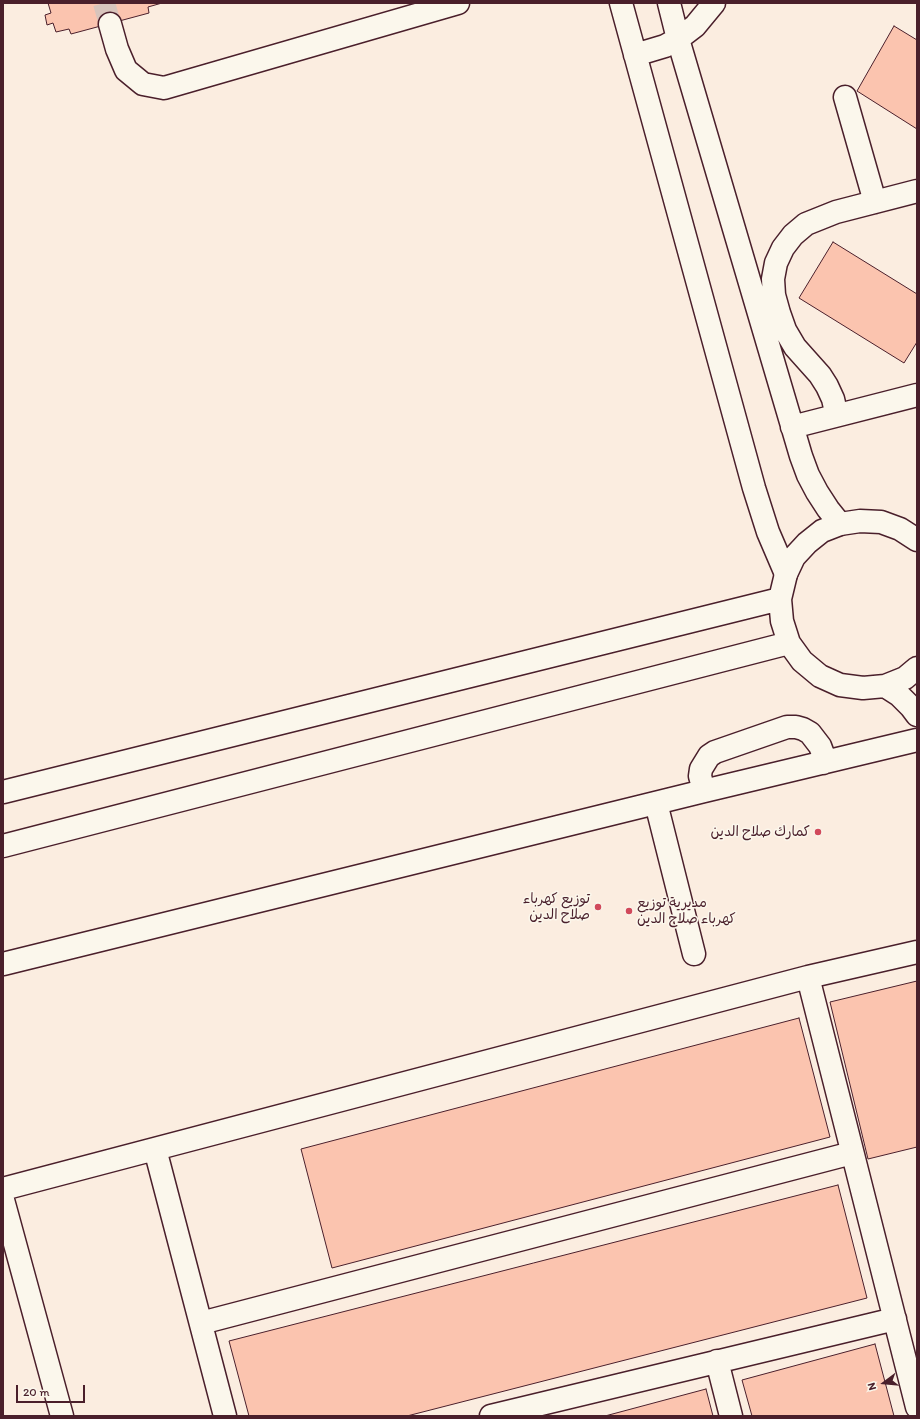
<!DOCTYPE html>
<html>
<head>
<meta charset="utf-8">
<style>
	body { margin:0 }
	#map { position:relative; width:920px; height:1419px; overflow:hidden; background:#fbede0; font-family:Itim,sans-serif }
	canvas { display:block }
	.frame { position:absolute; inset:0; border:4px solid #4a1f2b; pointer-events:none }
	.north { position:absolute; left:864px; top:1363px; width:40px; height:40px; -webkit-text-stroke:3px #fbf7ec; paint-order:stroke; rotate:254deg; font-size:11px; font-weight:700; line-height:16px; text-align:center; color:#4a1f2b }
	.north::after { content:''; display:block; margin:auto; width:14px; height:18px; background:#4a1f2b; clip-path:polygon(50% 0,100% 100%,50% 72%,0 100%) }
	.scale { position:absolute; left:16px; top:1385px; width:69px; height:18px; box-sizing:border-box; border:2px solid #4a1f2b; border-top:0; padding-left:5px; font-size:12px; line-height:14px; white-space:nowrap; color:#4a1f2b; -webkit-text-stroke:3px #fbf7ec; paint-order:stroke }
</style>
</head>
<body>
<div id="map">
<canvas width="920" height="1419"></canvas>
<div class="frame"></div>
<div class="north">N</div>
<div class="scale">20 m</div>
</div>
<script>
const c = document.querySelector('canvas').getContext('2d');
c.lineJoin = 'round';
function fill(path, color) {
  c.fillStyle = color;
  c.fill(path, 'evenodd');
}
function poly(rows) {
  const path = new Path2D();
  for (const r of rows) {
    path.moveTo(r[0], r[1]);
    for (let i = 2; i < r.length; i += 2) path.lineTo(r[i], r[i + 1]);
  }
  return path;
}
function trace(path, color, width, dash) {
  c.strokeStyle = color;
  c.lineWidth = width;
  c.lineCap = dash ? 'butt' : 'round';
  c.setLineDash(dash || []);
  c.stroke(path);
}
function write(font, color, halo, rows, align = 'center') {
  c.font = font + ' Itim,"Playpen Sans Arabic",sans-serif';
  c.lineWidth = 3;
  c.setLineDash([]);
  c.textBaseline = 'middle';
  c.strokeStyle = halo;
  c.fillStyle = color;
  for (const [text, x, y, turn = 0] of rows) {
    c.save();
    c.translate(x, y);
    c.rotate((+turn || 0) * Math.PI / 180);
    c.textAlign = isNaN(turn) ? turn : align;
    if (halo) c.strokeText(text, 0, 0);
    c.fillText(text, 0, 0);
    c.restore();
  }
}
const building = poly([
	[48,3,162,3,148,7,149,13,71,34,69,29,56,32,53,23,47,25,45,15,51,13,48,3],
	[894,26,917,40,917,129,857,91,894,26],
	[833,242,917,294,917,342,904,363,799,298,833,242],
	[917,981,917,1147,868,1159,830,1002,917,981],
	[799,1018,830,1137,332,1268,301,1149,799,1018],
	[838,1185,867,1298,407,1416,249,1416,229,1341,838,1185],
	[875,1344,894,1416,752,1416,742,1380,875,1344],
	[706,1389,713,1416,605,1416,706,1389]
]);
const minorTunnel = poly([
	[104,3,110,24]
]);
const minor = poly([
	[621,3,754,488,768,532,786,574],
	[669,3,678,39,801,456,808,475,817,492,828,509,840,524],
	[110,24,117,49,126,70,143,84,164,88,458,3],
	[635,55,665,46,678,39,695,26,714,3],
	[845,97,875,202],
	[834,416,836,412,833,399,827,386,820,375,795,347,785,330,779,313,774,295,773,279,776,263,783,248,793,235,806,224,836,212,917,191],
	[792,427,917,395],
	[704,791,700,776,701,769,709,756,715,752,787,727,796,727,803,729,810,733,820,746,823,754,823,763],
	[656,803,694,954],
	[3,964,704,791,917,740],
	[808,977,917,1407],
	[155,1149,225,1416],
	[3,1189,808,977,917,952],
	[3,1200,62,1416],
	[201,1323,852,1153],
	[717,1361,731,1416],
	[491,1416,895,1319]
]);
const major = poly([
	[917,540,900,529,881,522,860,521,840,524,822,531,807,543,794,557,786,574,780,599,782,621,789,643,802,661,820,676,840,685,863,688,885,686,905,678,917,668],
	[885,686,899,695,911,707,917,715],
	[3,792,780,599],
	[3,846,789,643]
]);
const markers = [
	[818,832,4,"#d1495b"],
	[598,907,4,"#d1495b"],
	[629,911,4,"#d1495b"]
];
const poiNames = [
	["كمارك صلاح الدين",810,832],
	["توزيع كهرباء",590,899],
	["صلاح الدين",590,915],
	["مديرية توزيع",637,903,"left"],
	["كهرباء صلاح الدين",637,919,"left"]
];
fill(building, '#fbc4af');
trace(building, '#4a1f2b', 1);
trace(minorTunnel, '#d8c4bc', 22, [22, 11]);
trace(minor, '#4a1f2b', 25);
trace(major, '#4a1f2b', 25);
trace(minor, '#fbf7ec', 22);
trace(major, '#fbf7ec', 22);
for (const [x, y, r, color] of markers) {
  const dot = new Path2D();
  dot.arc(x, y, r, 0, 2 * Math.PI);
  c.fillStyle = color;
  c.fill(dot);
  trace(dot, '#fbf7ec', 1.5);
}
write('14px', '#4a1f2b', '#fbf7ec', poiNames, 'right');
</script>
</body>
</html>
